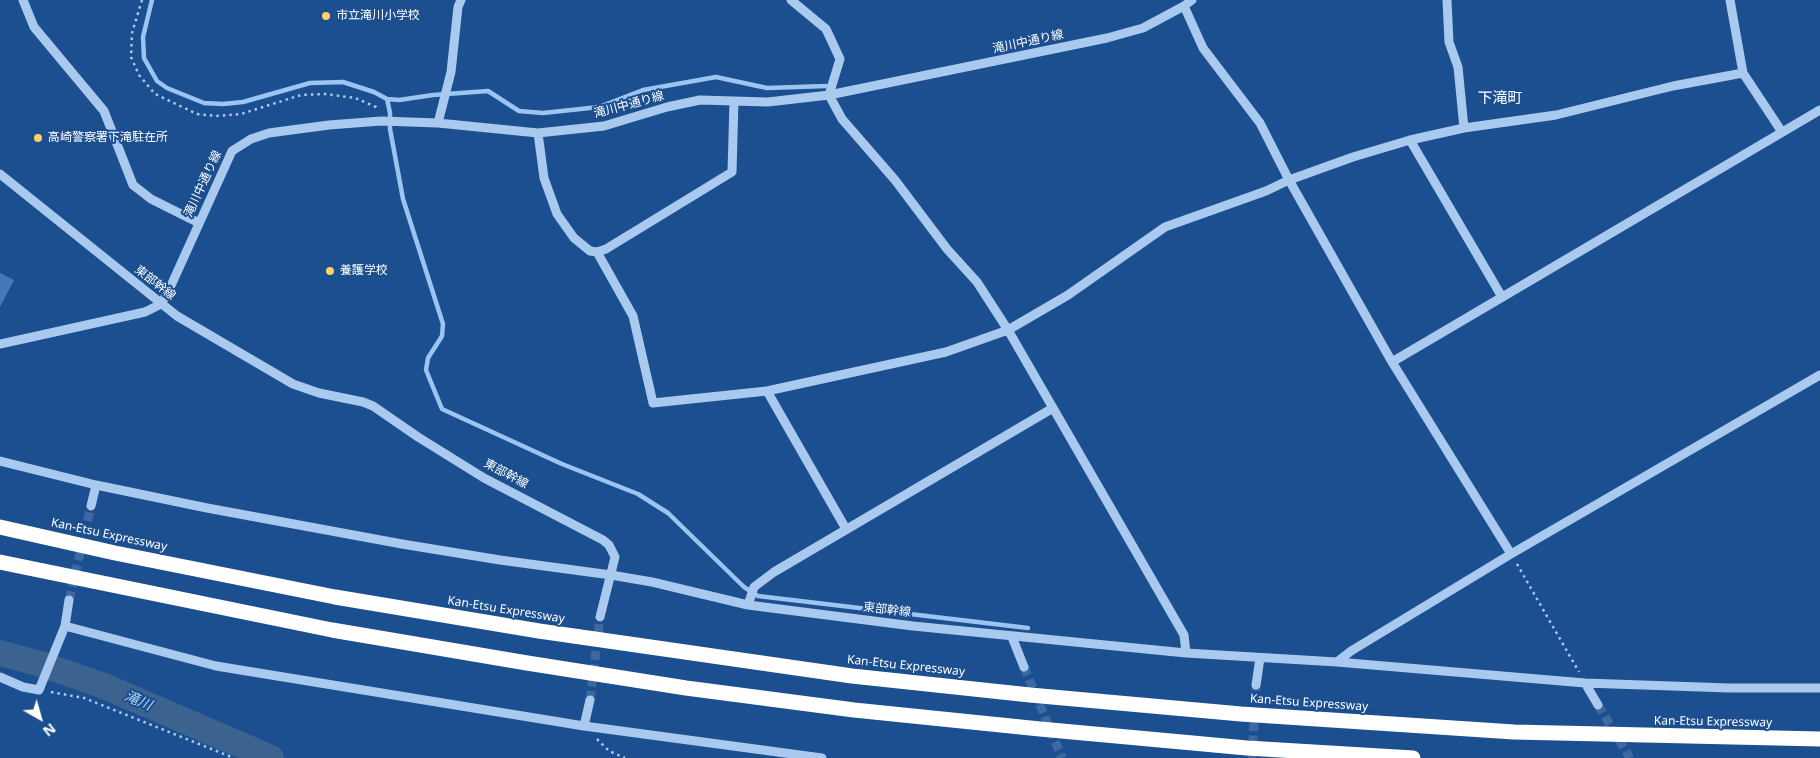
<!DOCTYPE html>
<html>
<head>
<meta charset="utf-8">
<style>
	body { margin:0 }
	#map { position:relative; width:1820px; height:758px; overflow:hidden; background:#1b4f8f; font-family:"Noto Sans",sans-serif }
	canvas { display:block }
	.north { position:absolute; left:15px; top:693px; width:50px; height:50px; -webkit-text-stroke:4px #1b4f8f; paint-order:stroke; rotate:142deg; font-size:14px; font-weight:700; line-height:20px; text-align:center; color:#fff }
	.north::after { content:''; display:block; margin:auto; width:18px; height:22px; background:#fff; clip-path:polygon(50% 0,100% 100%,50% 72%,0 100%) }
</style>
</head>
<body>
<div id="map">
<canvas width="1820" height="758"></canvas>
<div class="north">N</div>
</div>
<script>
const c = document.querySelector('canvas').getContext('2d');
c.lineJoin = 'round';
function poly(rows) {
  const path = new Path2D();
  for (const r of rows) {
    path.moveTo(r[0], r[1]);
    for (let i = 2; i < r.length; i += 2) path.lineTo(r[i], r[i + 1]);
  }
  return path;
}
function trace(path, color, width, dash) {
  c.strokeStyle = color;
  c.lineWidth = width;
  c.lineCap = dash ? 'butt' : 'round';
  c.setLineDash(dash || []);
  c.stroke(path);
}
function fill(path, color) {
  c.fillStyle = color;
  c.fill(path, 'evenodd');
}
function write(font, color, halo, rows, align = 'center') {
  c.font = font + ' "Noto Sans","Noto Sans JP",sans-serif';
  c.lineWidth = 4;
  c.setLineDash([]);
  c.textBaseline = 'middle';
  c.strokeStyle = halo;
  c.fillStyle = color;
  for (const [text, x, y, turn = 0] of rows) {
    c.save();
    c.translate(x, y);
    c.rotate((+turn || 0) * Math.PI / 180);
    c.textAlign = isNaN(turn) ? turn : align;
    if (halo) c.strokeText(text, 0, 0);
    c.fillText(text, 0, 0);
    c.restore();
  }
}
const stream = poly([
	[152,0,143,37,144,58,157,81,167,88,204,103,223,104,243,102,310,83,343,82,374,92,387,99,399,100,433,95,488,91,519,111,543,113,599,107,643,90,716,77,767,88,826,86],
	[387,99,390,113,390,129,403,199,443,324,442,336,428,358,426,370,442,409,562,464,638,494,668,513,744,587,758,596,1028,628]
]);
const river = poly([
	[0,653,41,664,104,686,271,758]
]);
const building = poly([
	[0,273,14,280,0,307]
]);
const minorTunnel = poly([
	[69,600,91,506],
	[1024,667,1062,758],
	[590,700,600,617],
	[1598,705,1630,758],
	[1252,758,1256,685]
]);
const path = poly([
	[142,0,132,33,131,57,139,75,155,94,197,114,216,116,241,114,301,95,325,94,355,98,376,107,377,110],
	[1517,564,1579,672],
	[51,692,84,698,234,758],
	[597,739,609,751,625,758]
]);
const minor = poly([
	[23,0,34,27,104,111,133,185,151,199,199,223],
	[791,0,826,29,840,59,829,95,842,119,895,180,947,249,977,282,1008,330,1184,635,1186,653],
	[1447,0,1449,42,1458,67,1464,128],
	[1730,0,1743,73,1782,132],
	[1184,6,1203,48,1260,123,1289,180,1392,362,1511,554],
	[438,123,451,72,458,7,461,0],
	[538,133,544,178,557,214,574,238,590,251,597,252,606,249,732,172,734,101],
	[1410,140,1502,297],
	[0,174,177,316,293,384,319,393,363,402,373,406,418,437,484,478,603,540,609,545,615,557,600,617],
	[597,252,633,316,653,403,767,391,946,352,1008,330,1068,295,1165,227,1266,191,1289,180,1353,157,1410,140,1464,128,1556,115,1673,86,1743,73],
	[0,344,145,312,161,304,169,290,232,151,251,139,269,133,329,125,381,121,438,123,538,133,604,126,667,107,700,100,768,102,829,95,1107,38,1143,28,1184,6,1192,0],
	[1392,362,1820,110],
	[767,391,846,529],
	[0,461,96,485,207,508,402,544,500,560,611,575,652,582,748,605,913,626,1186,653,1337,662,1585,683,1729,688,1820,688],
	[91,506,96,485],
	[748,605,754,587,774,572,1053,408],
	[65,626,216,666,584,726,822,758],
	[1012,637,1024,667],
	[1337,662,1351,651,1511,554,1820,375],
	[0,677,23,687,39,690,65,626,69,600],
	[1585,683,1598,705],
	[1256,685,1260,658],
	[584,726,590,700]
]);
const highway = poly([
	[0,527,115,553,335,597,539,631,852,676,1030,695,1241,714,1514,732,1820,739],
	[0,562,332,630,527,663,686,688,854,710,1040,729,1247,748,1413,758]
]);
const markers = [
	[326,16,5,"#ffd166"],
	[38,138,5,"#ffd166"],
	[330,271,5,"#ffd166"]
];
const poiNames = [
	["市立滝川小学校",336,16],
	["高崎警察署下滝駐在所",48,138],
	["養護学校",340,271]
];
const streetNames = [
	["滝川中通り線",1028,42,-12],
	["滝川中通り線",629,105,-15],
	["滝川中通り線",203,184,-65],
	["東部幹線",155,283,38],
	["東部幹線",506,474,28],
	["Kan-Etsu Expressway",109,535,12],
	["Kan-Etsu Expressway",506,610,9],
	["東部幹線",887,610,7],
	["Kan-Etsu Expressway",906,666,6],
	["Kan-Etsu Expressway",1309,703,4],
	["Kan-Etsu Expressway",1713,722,1]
];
const waterNames = [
	["滝川",138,701,23]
];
const quarterNames = [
	["下滝町",1500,99]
];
trace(stream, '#9cc4f0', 4.5);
trace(river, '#3c6290', 26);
fill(building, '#4478b7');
trace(minorTunnel, '#3d69a0', 9, [9, 4.5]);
trace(path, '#a9c9ee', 2.5, [2.5, 4]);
trace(minor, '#a9c9ee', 9);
trace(highway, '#fff', 15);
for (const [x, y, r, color] of markers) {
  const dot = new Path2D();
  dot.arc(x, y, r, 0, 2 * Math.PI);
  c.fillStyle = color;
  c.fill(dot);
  trace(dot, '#1b4f8f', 2);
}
write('12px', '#fff', '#1b4f8f', poiNames, 'left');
write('12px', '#fff', '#1b4f8f', streetNames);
write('italic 14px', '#b5d3f5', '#1b4f8f', waterNames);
write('15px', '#fff', '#1b4f8f', quarterNames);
</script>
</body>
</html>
